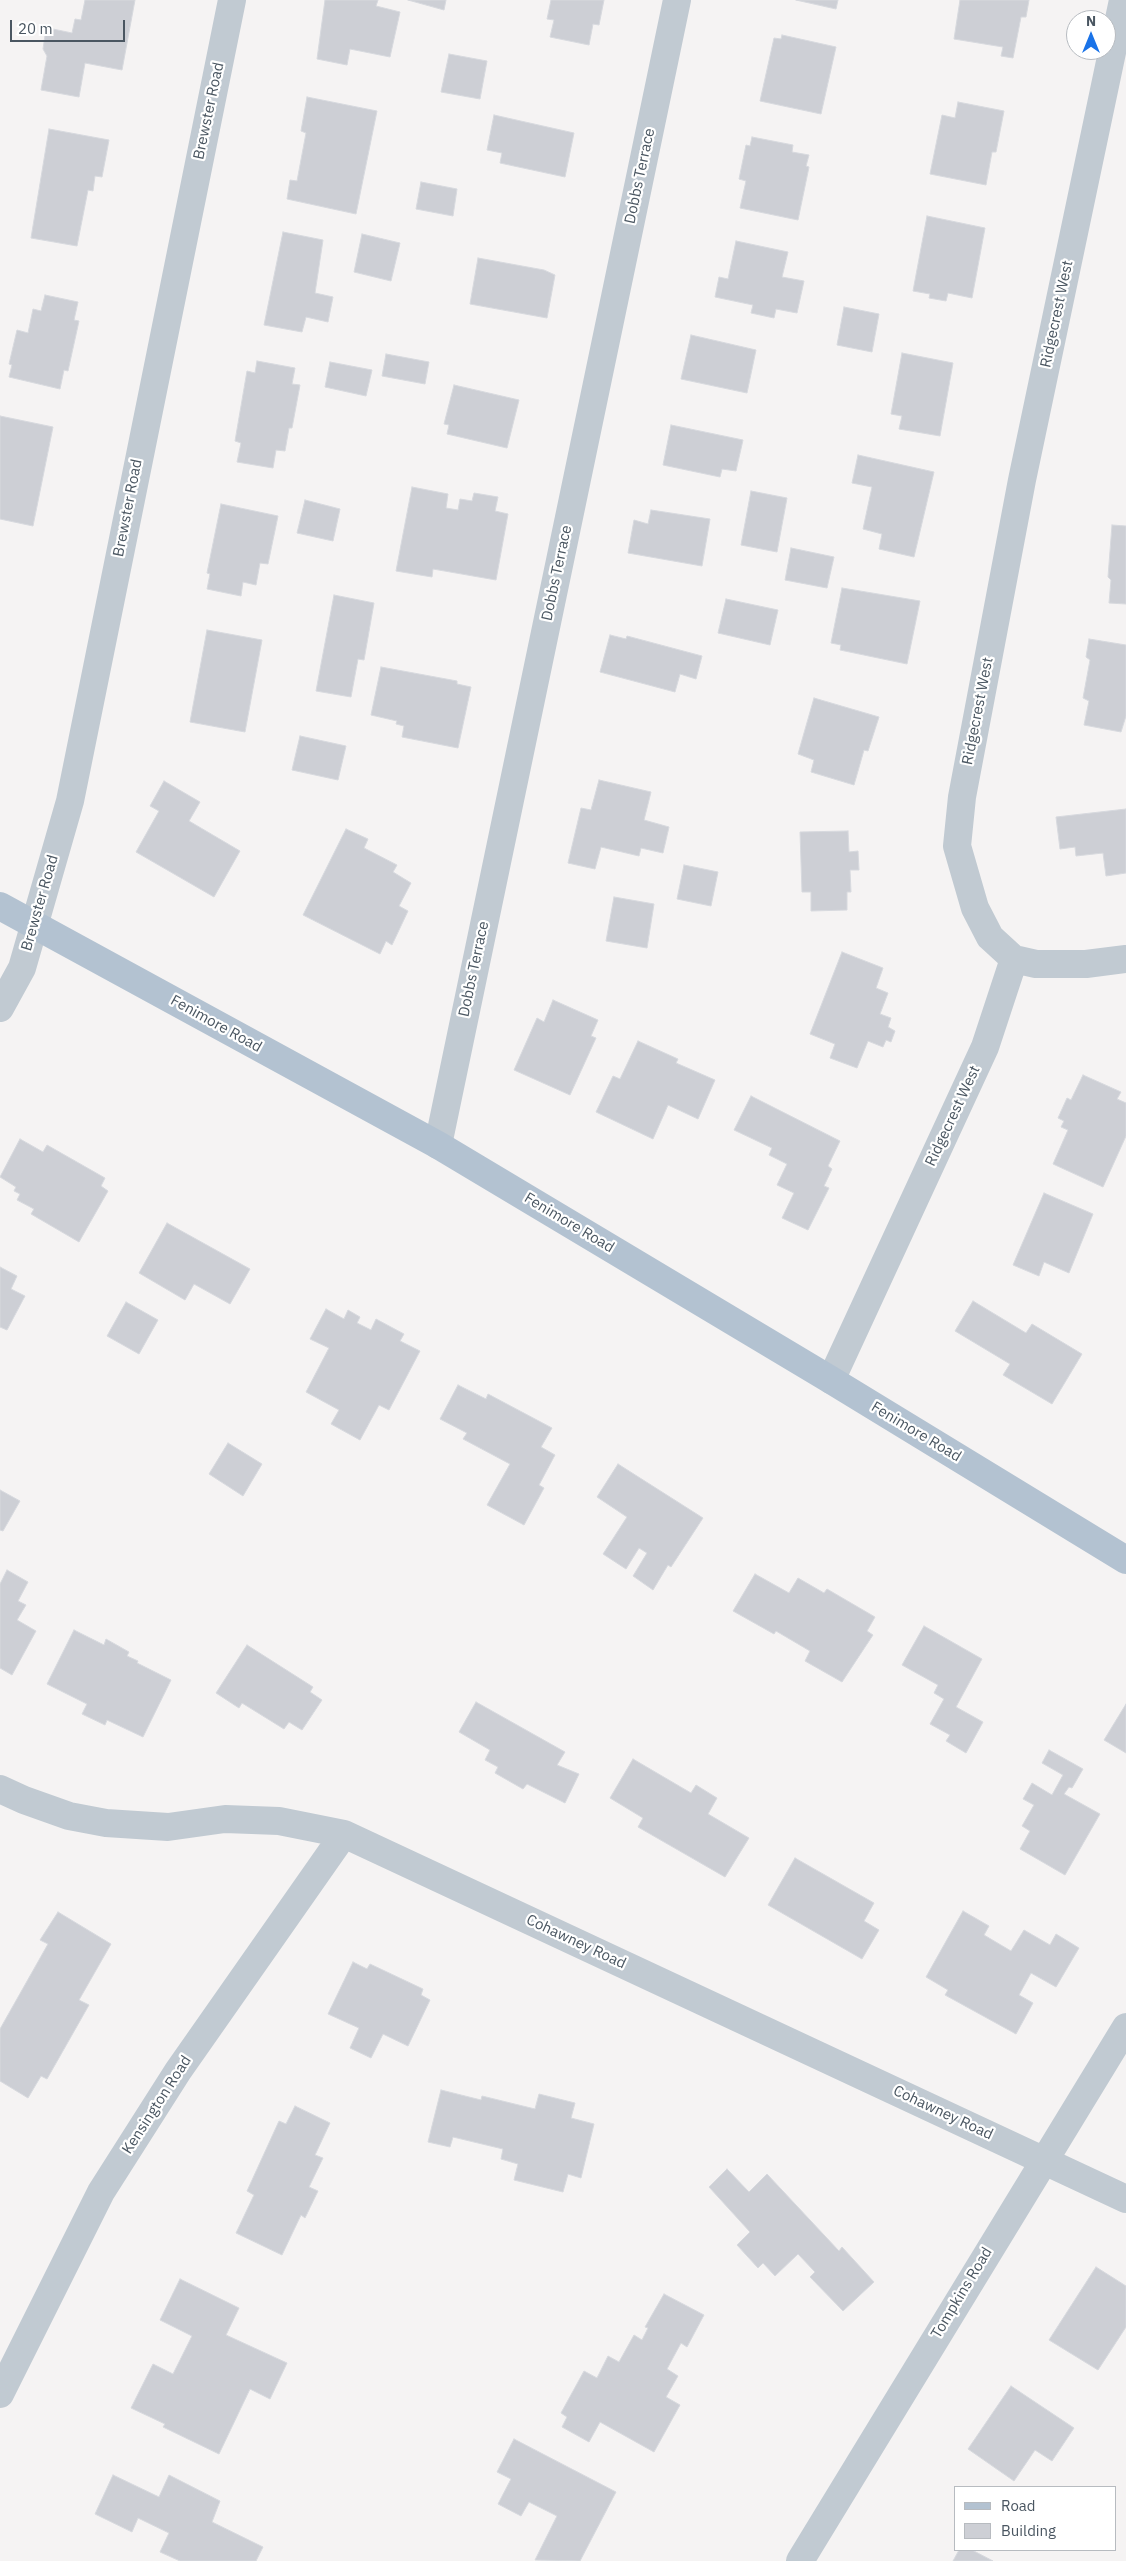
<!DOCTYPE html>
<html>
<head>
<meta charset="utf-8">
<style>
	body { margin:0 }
	#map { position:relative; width:1126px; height:2561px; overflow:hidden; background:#f5f3f3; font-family:"IBM Plex Sans",sans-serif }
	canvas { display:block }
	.legend { position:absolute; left:954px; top:2486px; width:162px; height:65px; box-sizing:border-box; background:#fff; border:1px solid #b7bbc0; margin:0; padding:6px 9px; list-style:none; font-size:15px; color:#4a5661 }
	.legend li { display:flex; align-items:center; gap:10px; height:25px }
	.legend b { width:25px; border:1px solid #b7bbc0 }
	.north { position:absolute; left:1066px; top:10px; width:50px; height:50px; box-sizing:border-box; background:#fff; border:1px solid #b7bbc0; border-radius:50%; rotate:0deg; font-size:14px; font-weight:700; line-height:20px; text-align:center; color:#4a5661 }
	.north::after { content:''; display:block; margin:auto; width:18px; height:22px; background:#1a73e8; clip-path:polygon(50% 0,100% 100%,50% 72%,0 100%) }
	.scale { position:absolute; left:10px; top:20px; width:115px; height:22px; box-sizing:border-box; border:2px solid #4a5661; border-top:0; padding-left:6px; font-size:15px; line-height:18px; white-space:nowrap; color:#4a5661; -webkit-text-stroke:4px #fff; paint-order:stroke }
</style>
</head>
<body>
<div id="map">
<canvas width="1126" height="2561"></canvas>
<ul class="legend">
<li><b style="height:6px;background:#b3c2d1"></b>Road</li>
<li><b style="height:14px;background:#cdcfd5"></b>Building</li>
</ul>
<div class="north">N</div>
<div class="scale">20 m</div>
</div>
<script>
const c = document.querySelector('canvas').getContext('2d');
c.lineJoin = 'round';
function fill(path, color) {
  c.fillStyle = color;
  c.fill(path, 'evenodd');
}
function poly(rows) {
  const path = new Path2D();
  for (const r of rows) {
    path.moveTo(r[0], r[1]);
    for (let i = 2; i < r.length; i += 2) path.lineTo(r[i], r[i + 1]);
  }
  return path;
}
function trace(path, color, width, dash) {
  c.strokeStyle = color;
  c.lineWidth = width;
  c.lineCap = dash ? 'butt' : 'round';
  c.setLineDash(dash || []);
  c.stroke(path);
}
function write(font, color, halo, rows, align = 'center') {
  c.font = font + ' "IBM Plex Sans",sans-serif';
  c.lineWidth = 4.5;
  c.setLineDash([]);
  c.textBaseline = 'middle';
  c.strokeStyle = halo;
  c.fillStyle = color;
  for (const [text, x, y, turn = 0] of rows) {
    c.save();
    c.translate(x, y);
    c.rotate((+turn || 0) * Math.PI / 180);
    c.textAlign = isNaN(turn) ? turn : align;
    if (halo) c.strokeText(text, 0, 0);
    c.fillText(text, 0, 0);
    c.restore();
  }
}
const building = poly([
	[85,0,135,0,122,70,85,63,79,97,41,90,47,56,43,49,45,35,53,29,72,33,75,19,81,20,85,0],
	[325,0,378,0,376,6,400,12,390,57,350,49,347,65,317,59,325,0],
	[408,0,446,0,444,10,408,0],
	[551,0,604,0,599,25,593,24,589,45,550,37,554,20,547,19,551,0],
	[796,0,838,0,836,9,796,0],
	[960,0,1029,0,1026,17,1021,17,1013,58,1001,56,1003,47,954,39,960,0],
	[782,35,836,47,821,114,760,101,774,38,781,39,782,35],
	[449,54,487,61,480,99,441,92,449,54],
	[307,97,377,111,356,214,287,199,290,180,297,181,306,133,301,131,307,97],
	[958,102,1004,111,996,152,992,152,986,185,930,174,942,115,955,118,958,102],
	[494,115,574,133,565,177,500,163,502,153,487,150,494,115],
	[49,129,109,140,102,177,95,176,93,191,88,190,77,246,31,238,49,129],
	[752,137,793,145,792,152,809,155,806,166,809,167,798,220,740,208,746,181,739,179,746,145,750,146,752,137],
	[421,182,457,189,453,216,416,209,421,182],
	[927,216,985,228,972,298,948,293,946,301,929,298,930,294,913,291,927,216],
	[283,232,323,240,315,293,333,297,328,322,306,317,302,332,264,325,283,232],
	[362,234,400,243,391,281,354,272,362,234],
	[736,241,788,252,782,277,804,281,797,313,776,309,774,318,751,313,753,305,715,297,719,277,728,279,736,241],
	[478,258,544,270,555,275,547,318,470,304,478,258],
	[45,295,78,302,74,320,79,321,68,371,64,370,60,389,9,377,12,365,9,364,17,330,28,333,33,309,41,311,45,295],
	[844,307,879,314,872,352,837,345,844,307],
	[691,335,756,350,747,393,681,379,691,335],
	[902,353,953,363,940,436,899,429,902,416,891,414,902,353],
	[386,354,429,362,425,384,382,376,386,354],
	[257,361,295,368,292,384,300,385,292,428,289,428,285,451,276,450,273,468,237,462,241,443,235,441,247,371,255,373,257,361],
	[330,362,372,370,366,396,325,387,330,362],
	[454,385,519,400,507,448,447,434,449,425,444,424,454,385],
	[0,416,53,427,33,526,0,519,0,416],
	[671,425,743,440,736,471,722,469,720,477,663,465,671,425],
	[858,455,934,472,914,557,879,549,882,534,863,529,872,487,852,483,858,455],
	[412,487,448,494,446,508,458,510,460,499,472,501,474,493,498,497,495,511,508,514,496,580,433,569,432,577,396,571,412,487],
	[751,491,787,498,777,552,741,545,751,491],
	[305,500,340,509,333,541,297,533,305,500],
	[221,504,278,516,268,564,260,563,256,585,243,582,241,596,207,589,210,574,207,573,221,504],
	[651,510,710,519,702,566,628,553,634,520,648,524,651,510],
	[1112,525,1126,526,1126,604,1109,603,1111,580,1108,577,1112,525],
	[791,548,834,557,827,588,785,580,791,548],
	[842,588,920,601,907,664,840,650,841,645,831,643,842,588],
	[334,595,374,603,364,660,358,659,351,697,316,691,334,595],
	[726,599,778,610,770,645,718,633,726,599],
	[207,630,262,640,245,732,190,722,207,630],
	[610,635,626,639,627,636,702,656,696,679,680,674,675,692,600,672,610,635],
	[1089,639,1126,645,1126,716,1121,732,1084,725,1089,701,1083,698,1090,660,1086,657,1089,639],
	[381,667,457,681,457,684,471,687,458,748,402,737,404,726,396,724,397,721,371,715,381,667],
	[814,698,879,717,868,751,864,750,854,785,811,772,814,760,798,754,814,698],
	[300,736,346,746,338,780,292,770,300,736],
	[599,780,651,792,644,820,669,827,663,853,641,848,639,856,601,847,595,869,568,863,581,808,591,810,599,780],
	[164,781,200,802,189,821,240,851,214,897,136,852,159,811,150,806,164,781],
	[1126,809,1126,873,1106,876,1103,853,1076,856,1075,847,1060,849,1056,817,1126,809],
	[346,829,368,839,364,848,397,865,393,872,411,883,399,906,408,911,392,945,386,941,380,954,303,915,346,829],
	[848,831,849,852,858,851,859,870,850,870,851,892,847,892,847,910,811,911,811,892,802,892,800,832,848,831],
	[684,865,718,872,711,906,677,899,684,865],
	[614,897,654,904,647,948,606,941,614,897],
	[842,952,883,968,876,988,888,993,880,1014,891,1018,888,1027,895,1031,891,1042,886,1040,883,1047,868,1041,857,1068,830,1058,835,1044,810,1034,842,952],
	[553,1000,598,1020,591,1036,596,1038,570,1095,514,1070,537,1018,544,1022,553,1000],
	[638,1041,678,1059,676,1063,715,1080,698,1119,668,1105,653,1139,596,1112,613,1076,620,1079,638,1041],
	[1083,1075,1121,1092,1117,1099,1126,1103,1126,1136,1103,1187,1053,1164,1068,1130,1061,1127,1064,1121,1058,1118,1067,1098,1071,1100,1083,1075],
	[751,1096,840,1141,828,1166,832,1169,824,1186,829,1188,808,1230,782,1218,794,1193,777,1185,787,1164,769,1155,772,1148,734,1130,751,1096],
	[20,1139,43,1152,47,1145,105,1178,101,1186,108,1191,79,1242,31,1214,34,1209,17,1200,20,1194,14,1191,16,1187,0,1177,20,1139],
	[1044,1193,1093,1214,1069,1273,1044,1262,1039,1276,1013,1265,1044,1193],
	[167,1223,250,1269,230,1304,194,1284,185,1300,139,1273,167,1223],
	[0,1267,17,1276,11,1289,25,1296,7,1330,0,1327,0,1267],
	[973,1301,1026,1333,1032,1324,1082,1354,1052,1404,1003,1375,1010,1364,955,1331,973,1301],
	[126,1302,158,1320,139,1354,107,1336,126,1302],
	[326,1309,344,1319,348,1310,360,1317,357,1323,371,1330,376,1319,404,1334,400,1341,420,1351,389,1410,379,1405,360,1440,331,1424,339,1410,306,1392,329,1348,310,1339,326,1309],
	[458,1385,486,1399,488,1394,552,1428,541,1447,555,1455,539,1485,544,1488,524,1525,487,1505,510,1464,463,1439,467,1433,440,1419,458,1385],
	[228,1443,262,1464,243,1496,209,1474,228,1443],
	[618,1464,703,1518,671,1567,668,1565,653,1590,633,1576,647,1553,639,1548,626,1569,603,1554,627,1517,597,1497,618,1464],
	[0,1490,20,1501,3,1531,0,1530,0,1490],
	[7,1570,28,1582,18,1601,26,1605,17,1620,36,1631,12,1675,0,1668,0,1584,7,1570],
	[755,1574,789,1593,798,1578,824,1593,827,1589,875,1617,867,1631,873,1635,842,1682,805,1661,810,1651,776,1631,774,1634,733,1611,755,1574],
	[924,1626,982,1659,956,1707,983,1722,966,1753,946,1741,950,1735,930,1724,944,1699,934,1693,938,1685,902,1665,924,1626],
	[74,1630,104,1645,106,1639,129,1652,127,1656,138,1661,137,1663,171,1680,143,1737,107,1720,105,1725,82,1714,87,1704,47,1684,74,1630],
	[247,1645,313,1687,310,1692,322,1700,302,1730,289,1722,284,1729,242,1703,239,1708,216,1693,247,1645],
	[476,1702,565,1752,557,1765,579,1774,565,1803,527,1784,523,1789,495,1773,498,1767,485,1760,490,1750,459,1732,476,1702],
	[1126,1704,1126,1753,1104,1740,1126,1704],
	[1049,1750,1083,1769,1072,1788,1069,1787,1064,1794,1100,1814,1065,1875,1020,1849,1030,1831,1022,1826,1034,1805,1023,1799,1032,1783,1052,1795,1063,1775,1042,1763,1049,1750],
	[633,1759,691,1793,696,1785,717,1798,708,1814,749,1838,725,1877,638,1827,643,1818,610,1798,633,1759],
	[795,1858,874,1903,864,1921,879,1930,862,1959,768,1905,795,1858],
	[963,1911,989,1926,984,1935,1011,1951,1024,1930,1050,1945,1056,1934,1079,1948,1056,1987,1031,1973,1019,1995,1033,2003,1016,2034,945,1995,948,1990,926,1977,963,1911],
	[58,1912,111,1944,79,2000,89,2005,47,2079,41,2076,28,2098,0,2081,0,2029,48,1944,40,1940,58,1912],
	[353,1962,367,1969,370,1964,423,1989,421,1995,430,2000,408,2046,383,2034,371,2058,350,2048,359,2028,328,2014,353,1962],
	[441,2090,481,2100,482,2096,535,2109,539,2094,575,2103,571,2118,594,2124,581,2178,568,2174,563,2192,514,2180,518,2164,501,2159,503,2149,453,2137,450,2147,428,2142,441,2090],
	[295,2106,330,2123,315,2155,323,2158,309,2187,318,2191,305,2218,301,2215,282,2255,236,2233,254,2195,247,2191,279,2121,286,2124,295,2106],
	[727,2169,749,2192,767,2174,839,2251,842,2247,874,2282,843,2311,810,2277,815,2272,798,2254,775,2276,763,2263,758,2268,737,2245,750,2232,709,2187,727,2169],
	[1096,2267,1126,2286,1126,2327,1098,2370,1049,2340,1096,2267],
	[180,2279,239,2308,226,2335,287,2363,270,2399,250,2389,219,2454,163,2427,165,2424,131,2408,153,2364,173,2374,192,2336,160,2320,180,2279],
	[664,2294,704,2315,687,2347,681,2343,667,2369,678,2376,666,2397,680,2405,654,2452,600,2422,589,2442,562,2427,567,2417,561,2413,584,2371,597,2378,608,2356,619,2362,634,2335,642,2340,648,2328,645,2327,664,2294],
	[1011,2386,1074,2428,1052,2461,1035,2450,1014,2481,968,2449,1011,2386],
	[514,2439,616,2492,580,2561,535,2560,557,2516,529,2502,521,2516,498,2504,511,2479,497,2472,514,2439],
	[113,2475,159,2497,169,2475,220,2501,212,2522,263,2547,256,2561,180,2561,160,2552,169,2533,138,2518,132,2532,95,2514,113,2475],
	[959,2550,972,2550,993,2561,953,2561,959,2550]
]);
const minor = poly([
	[1014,959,990,937,975,908,957,846,962,797,1022,480,1123,0],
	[1014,959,1036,964,1086,964,1126,959],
	[0,1008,22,968,70,801,232,0],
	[438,1145,677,0],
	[831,1380,985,1047,1014,959],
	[0,1789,24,1800,69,1816,106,1823,168,1827,225,1819,279,1821,344,1834,1126,2199],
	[0,2394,101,2192,178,2071,344,1834],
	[800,2561,1126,2027]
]);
const major = poly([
	[0,906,438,1145,831,1380,1126,1560]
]);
const streetNames = [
	["Brewster Road",209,111,-78],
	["Dobbs Terrace",640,176,-78],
	["Ridgecrest West",1057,314,-78],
	["Brewster Road",128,508,-79],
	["Dobbs Terrace",557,573,-78],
	["Ridgecrest West",978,711,-79],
	["Brewster Road",40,903,-74],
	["Dobbs Terrace",474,969,-78],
	["Fenimore Road",216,1024,29],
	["Ridgecrest West",953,1116,-65],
	["Fenimore Road",569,1223,31],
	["Fenimore Road",916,1432,31],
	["Cohawney Road",576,1942,25],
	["Kensington Road",157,2105,-57],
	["Cohawney Road",943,2113,25],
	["Tompkins Road",962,2293,-59]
];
fill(building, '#cdcfd5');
trace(building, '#d7d9de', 1);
trace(minor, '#c1cad2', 28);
trace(major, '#b3c2d1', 28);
write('15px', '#4a5661', '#fff', streetNames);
</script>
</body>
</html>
